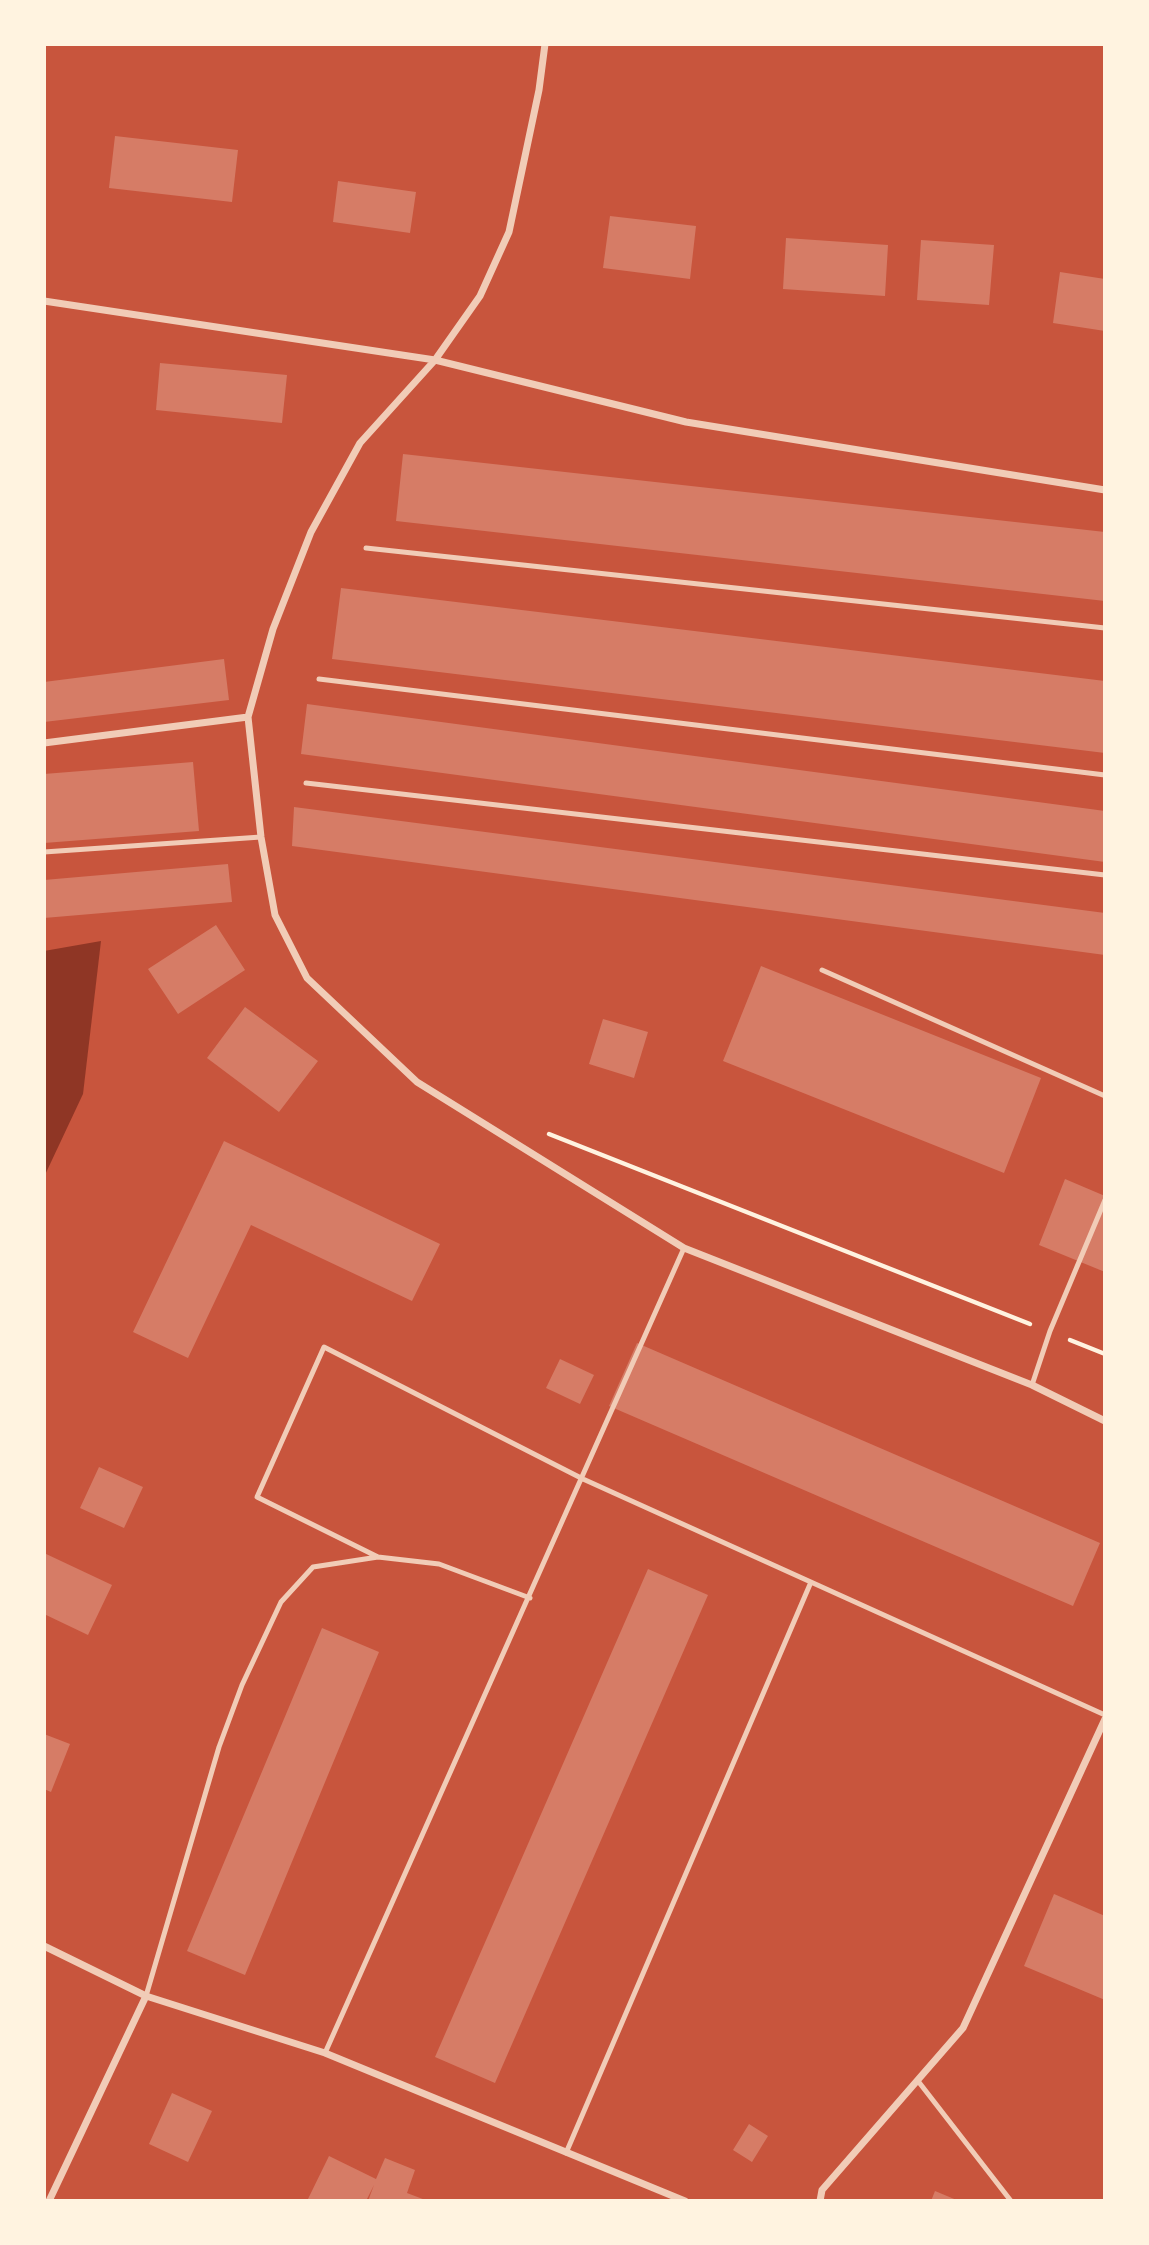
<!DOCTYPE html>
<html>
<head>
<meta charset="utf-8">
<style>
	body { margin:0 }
	#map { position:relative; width:1149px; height:2245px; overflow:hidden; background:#c8553d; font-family:Overpass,sans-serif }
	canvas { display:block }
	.frame { position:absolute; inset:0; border:46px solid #fff3e0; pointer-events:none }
</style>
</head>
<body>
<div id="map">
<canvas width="1149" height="2245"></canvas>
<div class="frame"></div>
</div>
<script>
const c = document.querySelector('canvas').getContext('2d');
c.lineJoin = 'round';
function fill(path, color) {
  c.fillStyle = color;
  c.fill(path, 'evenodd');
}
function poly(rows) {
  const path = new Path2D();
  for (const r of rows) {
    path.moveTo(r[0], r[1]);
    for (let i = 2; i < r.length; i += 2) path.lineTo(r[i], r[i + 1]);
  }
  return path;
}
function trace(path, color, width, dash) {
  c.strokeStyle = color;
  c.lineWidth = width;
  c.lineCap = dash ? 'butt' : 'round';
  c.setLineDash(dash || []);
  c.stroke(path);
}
const water = poly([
	[101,941,83,1094,44,1177,44,951]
]);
const building = poly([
	[115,136,238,150,232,202,109,188],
	[338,181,416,192,410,233,333,222],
	[610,216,696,226,690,279,603,268],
	[786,238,888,245,885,296,783,289],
	[921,240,994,245,989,305,917,300],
	[1060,272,1105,279,1105,331,1053,323],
	[160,363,287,375,282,423,156,410],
	[403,454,1105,532,1105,601,396,521],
	[341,588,1105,681,1105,753,332,659],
	[224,659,229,700,44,722,44,682],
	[307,704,1105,811,1105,862,301,754],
	[193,762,199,831,44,843,44,774],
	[294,807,1105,913,1105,955,292,846],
	[228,864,232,902,44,918,44,880],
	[216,925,245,970,178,1014,148,969],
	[761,966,1041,1078,1004,1173,723,1061],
	[245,1007,318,1061,279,1112,207,1058],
	[603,1019,648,1032,634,1078,589,1064],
	[224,1141,440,1244,412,1301,251,1225,188,1358,133,1332],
	[1065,1179,1105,1196,1105,1272,1039,1245],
	[637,1343,1100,1543,1073,1606,609,1406],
	[560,1359,594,1375,580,1404,546,1388],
	[99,1467,143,1487,124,1528,80,1508],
	[44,1553,112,1585,88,1635,44,1614],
	[648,1569,708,1595,495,2083,435,2057],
	[322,1628,379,1652,245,1975,187,1951],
	[44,1734,70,1744,51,1792,44,1789],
	[1054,1894,1105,1916,1105,2000,1024,1966],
	[172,2093,212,2111,188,2162,149,2144],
	[749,2124,768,2136,752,2162,733,2150],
	[329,2156,376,2179,385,2158,415,2170,407,2193,428,2201,368,2201,374,2185,366,2201,307,2201],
	[935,2191,959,2201,931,2201]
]);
const path = poly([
	[549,1134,1030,1324],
	[1070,1340,1105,1354]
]);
const service = poly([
	[366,548,1105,628],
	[319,679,1105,775],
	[306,783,1105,875],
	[44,852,261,837],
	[822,970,1105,1096],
	[1032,1385,1050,1331,1105,1200],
	[378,1557,257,1497,324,1347,583,1479,1105,1715],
	[146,1996,219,1747,242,1685,281,1602,313,1567,378,1557,439,1564,530,1598],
	[325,2053,684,1248],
	[918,2081,1011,2201],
	[566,2153,811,1582]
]);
const minor = poly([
	[545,44,539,90,509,232,480,296,435,360,360,443,311,532,273,629,248,717,261,837,275,915,307,978,417,1082,684,1248,1032,1385,1105,1421],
	[44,301,435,360,686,422,1105,490],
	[44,743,248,717],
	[44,1946,146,1996,325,2053,685,2201],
	[49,2201,146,1996],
	[820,2201,822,2190,963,2028,1105,1719]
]);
fill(water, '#8f3625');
fill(building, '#d67c66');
trace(path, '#fff3e0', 4.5);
trace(service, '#f1ccb7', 5);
trace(minor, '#f1ccb7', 7);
</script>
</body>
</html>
